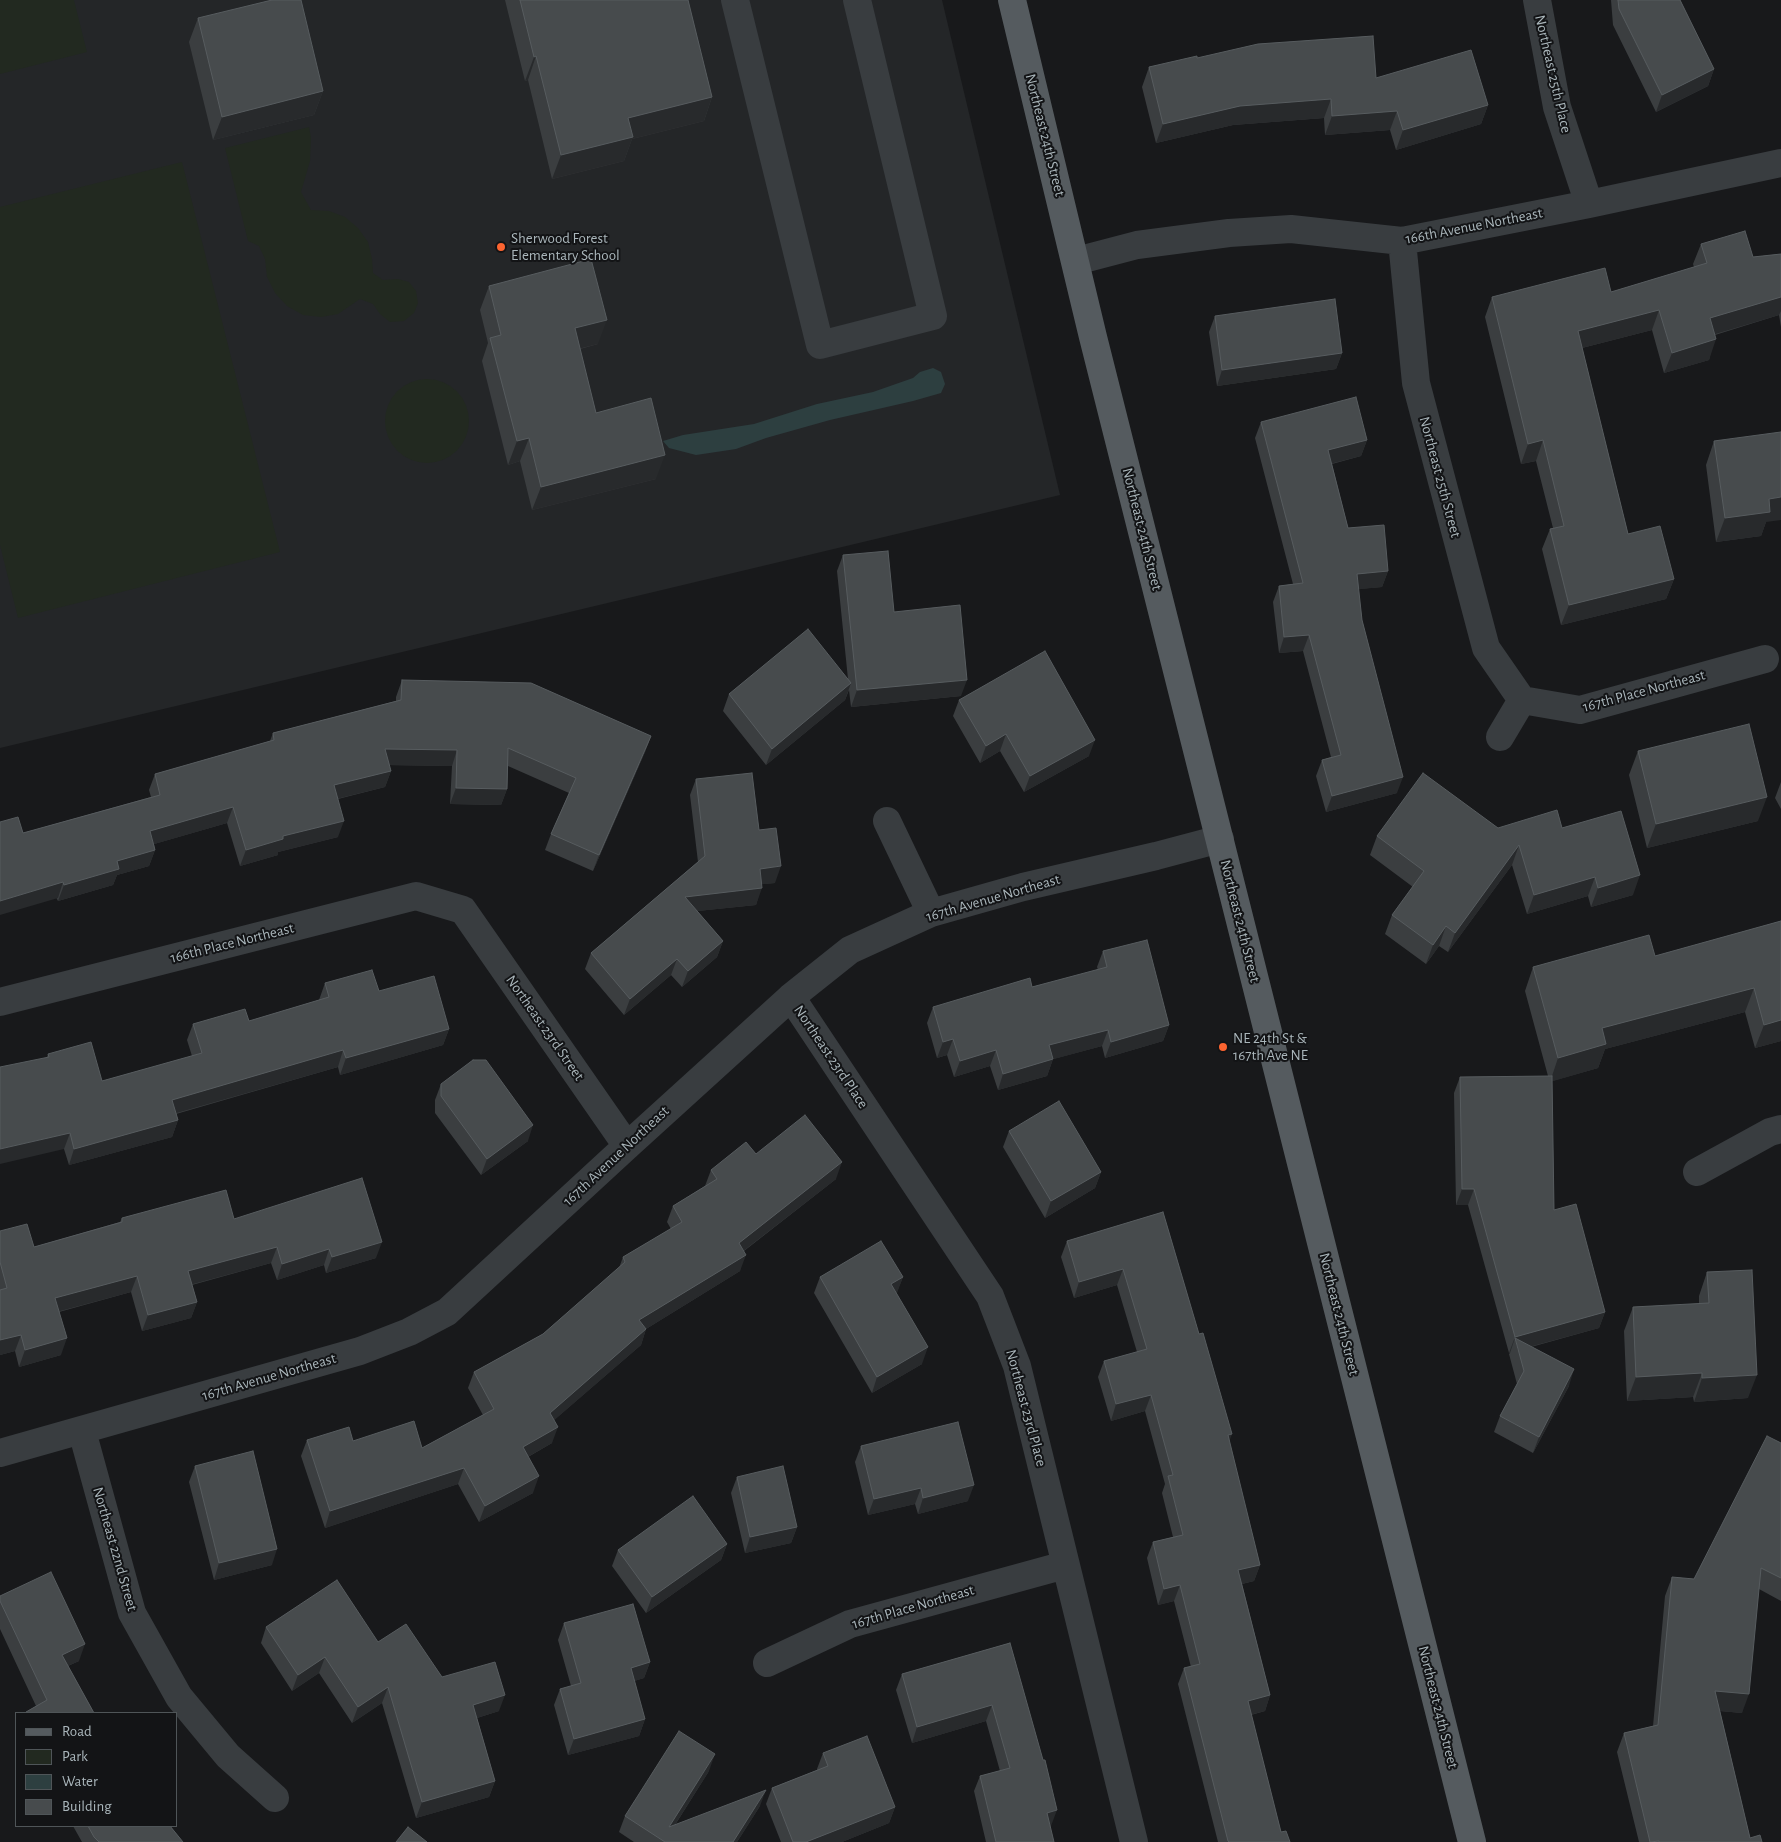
<!DOCTYPE html>
<html>
<head>
<meta charset="utf-8">
<style>
	body { margin:0 }
	#map { position:relative; width:1781px; height:1842px; overflow:hidden; background:#18191b; font-family:"Alegreya Sans",sans-serif }
	canvas { display:block }
	.legend { position:absolute; left:15px; top:1712px; width:162px; height:115px; box-sizing:border-box; background:#131416; border:1px solid #4f5558; margin:0; padding:6px 9px; list-style:none; font-size:15px; color:#aab6bb }
	.legend li { display:flex; align-items:center; gap:10px; height:25px }
	.legend b { width:25px; border:1px solid #4f5558 }
</style>
</head>
<body>
<div id="map">
<canvas width="1781" height="1842"></canvas>
<ul class="legend">
<li><b style="height:6px;background:#555b5f"></b>Road</li>
<li><b style="height:14px;background:#222920"></b>Park</li>
<li><b style="height:14px;background:#2d3f40"></b>Water</li>
<li><b style="height:14px;background:#474b4d"></b>Building</li>
</ul>
</div>
<script>
const c = document.querySelector('canvas').getContext('2d');
c.lineJoin = 'round';
function fill(path, color) {
  c.fillStyle = color;
  c.fill(path, 'evenodd');
}
function poly(rows) {
  const path = new Path2D();
  for (const r of rows) {
    if (r.length === 3) {
      path.moveTo(r[0] + r[2], r[1]);
      path.arc(r[0], r[1], r[2], 0, 2 * Math.PI);
      continue;
    }
    path.moveTo(r[0], r[1]);
    for (let i = 2; i < r.length; i += 2) path.lineTo(r[i], r[i + 1]);
  }
  return path;
}
function trace(path, color, width, dash) {
  c.strokeStyle = color;
  c.lineWidth = width;
  c.lineCap = dash ? 'butt' : 'round';
  c.setLineDash(dash || []);
  c.stroke(path);
}
function write(font, color, halo, rows, align = 'center') {
  c.font = font + ' "Alegreya Sans",sans-serif';
  c.lineWidth = 4;
  c.setLineDash([]);
  c.textBaseline = 'middle';
  c.strokeStyle = halo;
  c.fillStyle = color;
  for (const [text, x, y, turn = 0] of rows) {
    c.save();
    c.translate(x, y);
    c.rotate((+turn || 0) * Math.PI / 180);
    c.textAlign = isNaN(turn) ? turn : align;
    if (halo) c.strokeText(text, 0, 0);
    c.fillText(text, 0, 0);
    c.restore();
  }
}
const built = poly([
	[0,0,942,0,1060,495,0,748]
]);
const green = poly([
	[0,0,74,0,87,52,0,74],
	[309,127,311,138,310,161,301,192,311,210,329,211,345,217,358,228,368,242,372,259,373,273,383,280,398,279,409,282,416,291,418,303,414,313,404,321,390,322,380,314,373,304,360,299,338,314,321,317,303,315,287,306,275,293,267,277,265,259,259,246,248,241,225,148],
	[182,162,280,552,18,618,0,545,0,207],
	[427,421,42]
]);
const water = poly([
	[933,368,941,372,945,384,941,393,913,401,830,420,766,438,736,449,696,455,669,448,663,441,683,435,754,424,817,404,873,392,913,378,920,372]
]);
const minor = poly([
	[735,0,820,345,933,316,857,0],
	[1537,0,1557,107,1589,204],
	[1402,241,1416,383,1486,648,1522,700],
	[1076,261,1137,245,1229,233,1291,229,1402,241,1589,204,1781,163],
	[1522,700,1580,710,1765,659],
	[1500,737,1522,700],
	[887,821,931,913],
	[791,997,990,1296,1017,1366,1134,1842],
	[0,1002,416,896,463,910,627,1146],
	[1697,1172,1770,1132,1781,1129],
	[82,1431,132,1613,179,1697,228,1756,275,1798],
	[0,1453,360,1351,409,1332,447,1312,627,1146,791,997,850,950,931,913,1023,887,1156,856,1220,839],
	[767,1663,850,1624,1065,1565]
]);
const major = poly([
	[1012,0,1093,337,1472,1842]
]);
const wall = poly([
	[505,0,688,0,712,97,704,121,632,139,624,161,552,179,528,80,525,81],
	[1611,0,1680,0,1714,69,1708,86,1656,112,1613,25],
	[198,18,323,91,314,115,213,140,189,42],
	[1197,58,1376,78,1488,105,1481,124,1396,150,1390,130,1325,135,1324,118,1233,125,1156,143,1142,87,1149,67],
	[1701,244,1753,257,1781,254,1781,327,1779,315,1715,335,1709,360,1664,373,1652,330,1582,348,1628,534,1674,579,1666,599,1561,625,1542,549,1550,529,1553,528,1536,461,1521,464,1485,317,1492,297,1611,292,1694,267,1693,264],
	[489,286,598,344,580,349,596,413,656,479,532,510,520,461,508,465,482,361,488,343,480,310],
	[1215,316,1342,353,1336,369,1217,386,1209,332],
	[1261,422,1367,440,1361,456,1332,464,1348,528,1388,571,1382,587,1358,589,1362,620,1397,793,1326,812,1316,776,1322,760,1331,757,1303,651,1279,653,1273,602,1279,586,1293,584,1255,438],
	[1714,441,1766,522,1761,536,1716,542,1706,465],
	[843,555,894,612,961,696,851,707,849,690,845,700,766,765,723,711,729,694,848,679,837,571],
	[402,680,651,736,645,752,593,871,545,850,551,834,569,793,508,766,507,789,501,805,450,804,452,766,389,765,391,771,385,787,338,799,338,837,278,852,278,855,240,866,227,823,154,844,155,850,149,866,117,875,113,885,58,901,23,833,151,797,149,790,155,774,270,741,273,733,396,701,396,697],
	[959,700,1089,756,1024,792,1000,751,980,763,953,716],
	[1638,751,1758,821,1647,848,1629,775],
	[696,779,759,830,775,883,762,884,756,905,697,911,723,941,717,957,682,987,671,975,624,1015,585,969,591,953,698,862,690,795],
	[1781,782,1781,809,1775,798],
	[1498,828,1562,828,1633,895,1591,907,1588,896,1527,914,1512,865,1448,952,1439,946,1426,964,1385,934,1392,915,1413,887,1370,855,1377,836],
	[1781,921,1781,1041,1755,1048,1745,1012,1605,1049,1598,1068,1552,1081,1554,1210,1605,1312,1599,1328,1531,1347,1569,1386,1533,1453,1494,1432,1500,1416,1517,1384,1509,1354,1510,1353,1509,1353,1468,1205,1456,1205,1454,1093,1460,1077,1548,1076,1525,991,1533,967,1655,956],
	[1103,951,1169,1025,1163,1041,1105,1058,1102,1046,1053,1059,1047,1076,998,1090,990,1066,954,1077,947,1055,937,1058,927,1023,933,1007,1032,987,1098,970,1097,967],
	[325,983,379,991,449,1029,443,1045,340,1075,338,1067,176,1114,178,1120,172,1137,69,1165,64,1149,47,1057,48,1054,102,1081,192,1056,187,1040,193,1024,249,1021,319,1000],
	[441,1084,528,1141,481,1175,435,1113,435,1100],
	[1009,1131,1101,1172,1095,1188,1045,1218,1003,1147],
	[756,1154,836,1179,744,1251,740,1271,646,1329,641,1345,554,1420,552,1443,528,1457,533,1493,479,1522,458,1484,325,1528,301,1456,307,1440,353,1441,422,1448,483,1415,468,1388,474,1372,543,1334,619,1268,623,1257,671,1229,667,1222,673,1206,705,1186,711,1170],
	[1163,1212,1229,1441,1260,1565,1254,1581,1242,1584,1270,1695,1265,1711,1251,1715,1281,1832,1290,1842,1218,1842,1178,1684,1184,1668,1191,1667,1174,1601,1158,1605,1147,1558,1153,1542,1173,1537,1162,1493,1165,1484,1145,1411,1111,1421,1098,1377,1104,1361,1137,1352,1117,1285,1074,1298,1061,1257,1067,1241],
	[122,1218,234,1219,376,1258,326,1273,324,1265,277,1280,271,1263,192,1285,197,1302,191,1318,142,1331,131,1292,59,1312,61,1355,19,1367,15,1351,0,1355,0,1231,34,1247,120,1222],
	[1707,1272,1748,1398,1694,1402,1693,1397,1627,1401,1624,1331,1633,1307,1699,1304,1699,1296],
	[820,1277,903,1277,896,1294,922,1364,872,1393,814,1293],
	[1781,1443,1781,1601,1759,1589,1742,1713,1720,1711,1750,1838,1762,1842,1639,1842,1617,1752,1624,1733,1653,1726,1665,1596,1672,1577,1694,1579],
	[861,1446,968,1501,918,1514,915,1504,868,1515,855,1462],
	[195,1466,272,1565,214,1580,189,1482],
	[737,1477,797,1527,791,1543,745,1553,731,1493],
	[727,1544,721,1560,646,1613,612,1566,618,1550],
	[0,1596,79,1661,68,1666,94,1713,25,1713,26,1712,36,1706,0,1629],
	[564,1623,650,1662,644,1678,634,1681,645,1719,639,1736,568,1755,554,1705,560,1689,571,1686,558,1640],
	[266,1627,378,1642,442,1677,499,1711,477,1718,495,1781,489,1797,416,1818,382,1703,352,1723,319,1673,292,1691,261,1643],
	[1010,1643,1051,1826,1050,1827,1054,1842,986,1842,974,1791,980,1776,1000,1771,986,1721,912,1743,896,1690,902,1674],
	[823,1753,895,1807,889,1823,842,1842,781,1842,766,1804,772,1788,817,1770,817,1769],
	[709,1771,675,1825,760,1806,737,1842,634,1842,619,1832,625,1816],
	[73,1826,170,1826,183,1842,82,1842]
]);
const shadedWall = poly([
	[536,56,528,80,525,81,534,57],
	[1714,69,1708,86,1656,112,1662,95],
	[323,91,314,115,213,140,222,117],
	[712,97,704,121,632,139,624,161,552,179,561,155,628,118],
	[1331,99,1324,118,1233,125,1156,143,1163,124,1240,106],
	[1488,105,1481,124,1396,150,1403,130],
	[1397,111,1390,130,1325,135,1332,116],
	[1781,297,1781,311,1779,315,1702,338,1710,318],
	[1659,310,1652,330,1570,351,1578,331],
	[607,320,598,344,566,352,575,328],
	[1716,339,1709,360,1664,373,1672,353],
	[1342,353,1336,369,1217,386,1222,370],
	[529,438,520,461,508,465,517,441],
	[1367,440,1361,456,1322,466,1328,450],
	[1543,440,1536,461,1521,464,1528,444],
	[665,455,656,479,532,510,541,487],
	[1781,497,1781,520,1766,522,1761,536,1716,542,1725,518,1769,499],
	[1388,571,1382,587,1351,590,1357,574],
	[1674,579,1666,599,1561,625,1569,605],
	[1309,635,1303,651,1279,653,1284,637],
	[967,680,961,696,851,707,857,690],
	[851,683,845,700,766,765,772,749],
	[1006,734,1000,751,980,763,986,746],
	[651,736,645,752,593,871,599,855],
	[1095,740,1089,756,1024,792,1030,776],
	[385,749,457,750,452,766,379,765],
	[391,771,385,787,328,801,334,785],
	[1403,777,1397,793,1326,812,1332,796],
	[456,788,507,789,501,805,450,804],
	[1767,797,1758,821,1647,848,1656,824],
	[233,807,227,823,144,847,150,831],
	[344,821,338,837,278,852,278,855,240,866,246,850,283,836],
	[1519,845,1512,865,1448,952,1455,933],
	[155,850,149,866,117,875,113,885,58,901,64,885,117,861],
	[781,866,775,883,754,885,760,869],
	[1640,875,1633,895,1591,907,1598,888],
	[1595,877,1588,896,1527,914,1534,895],
	[63,882,58,898,0,915,0,901],
	[762,888,756,905,679,913,685,897],
	[1446,926,1439,946,1426,964,1433,945],
	[723,941,717,957,682,987,688,971],
	[677,959,671,975,624,1015,630,999],
	[1754,988,1745,1012,1605,1049,1598,1068,1550,1082,1558,1058,1602,1028],
	[1781,1020,1781,1041,1755,1048,1764,1025],
	[1169,1025,1163,1041,1105,1058,1111,1042],
	[449,1029,443,1045,340,1075,346,1058],
	[1108,1030,1102,1046,1043,1062,1049,1045],
	[953,1039,947,1055,937,1058,943,1042],
	[343,1050,338,1067,166,1116,172,1100],
	[996,1050,990,1066,954,1077,960,1061],
	[1053,1059,1047,1076,998,1090,1003,1074],
	[178,1120,172,1137,69,1165,74,1149],
	[533,1125,528,1141,481,1175,487,1159],
	[70,1133,64,1149,0,1164,0,1149],
	[842,1162,836,1179,733,1259,739,1243],
	[1101,1172,1095,1188,1045,1218,1051,1201],
	[1462,1189,1474,1189,1468,1205,1456,1205],
	[382,1242,376,1258,326,1273,332,1257],
	[277,1247,271,1263,182,1287,188,1271],
	[329,1249,324,1265,277,1280,282,1264],
	[746,1255,740,1271,633,1337,639,1320],
	[1123,1269,1117,1285,1074,1298,1079,1282],
	[137,1276,131,1292,49,1314,55,1298],
	[903,1277,897,1293,885,1300,891,1284],
	[197,1302,191,1318,142,1331,148,1315],
	[1605,1312,1599,1328,1518,1350,1515,1338,1510,1353,1509,1353,1515,1337],
	[646,1329,641,1345,544,1429,550,1413],
	[21,1335,15,1351,0,1355,0,1340],
	[67,1338,61,1355,19,1367,25,1350],
	[928,1347,922,1364,872,1393,877,1377],
	[1574,1369,1569,1386,1533,1453,1539,1437],
	[1702,1373,1693,1397,1627,1401,1636,1377],
	[1757,1375,1748,1398,1694,1402,1702,1378],
	[1151,1395,1145,1411,1111,1421,1116,1404],
	[558,1427,552,1443,517,1463,523,1447],
	[1232,1434,1226,1450,1228,1435],
	[464,1468,458,1484,325,1528,330,1511],
	[539,1476,533,1493,479,1522,485,1506],
	[974,1485,968,1501,918,1514,923,1498],
	[921,1488,915,1504,868,1515,874,1499],
	[797,1527,791,1543,745,1553,750,1537],
	[727,1544,721,1560,646,1613,652,1597],
	[277,1549,272,1565,214,1580,219,1563],
	[1260,1565,1254,1581,1233,1586,1238,1570],
	[1180,1585,1174,1601,1158,1605,1164,1589],
	[85,1644,79,1661,56,1671,62,1655],
	[325,1657,319,1673,292,1691,298,1675],
	[650,1662,644,1678,625,1684,631,1668],
	[388,1687,382,1703,352,1723,358,1707],
	[1715,1691,1749,1694,1742,1713,1709,1710],
	[505,1695,499,1711,467,1721,473,1705],
	[1270,1695,1265,1711,1242,1717,1248,1701],
	[992,1705,986,1721,912,1743,917,1727],
	[645,1719,639,1736,568,1755,574,1739],
	[715,1754,709,1771,664,1842,669,1827],
	[495,1781,489,1797,416,1818,422,1802],
	[766,1790,760,1806,737,1842,733,1842],
	[895,1807,889,1823,842,1842,806,1842],
	[1057,1810,1051,1826,1041,1829,1047,1813]
]);
const building = poly([
	[272,0,301,0,323,91,222,117,198,18,272,0],
	[520,0,688,0,712,97,628,118,633,137,561,155,536,56,534,57,520,0],
	[1618,0,1680,0,1714,69,1662,95,1619,9,1618,0],
	[1373,36,1376,78,1471,50,1488,105,1403,130,1397,111,1332,116,1331,99,1240,106,1163,124,1149,67,1197,56,1197,58,1258,44,1373,36],
	[1745,231,1753,257,1781,254,1781,297,1710,318,1716,339,1672,353,1659,310,1578,331,1628,534,1660,526,1674,579,1569,605,1550,529,1564,526,1543,440,1528,444,1492,297,1605,268,1611,292,1707,263,1701,244,1745,231],
	[591,259,607,320,575,328,596,413,651,398,665,455,541,487,529,438,517,441,490,338,501,335,489,286,591,259],
	[1335,299,1342,353,1222,370,1215,316,1335,299],
	[1356,397,1367,440,1328,450,1348,528,1384,525,1388,571,1357,574,1362,620,1403,777,1332,796,1322,760,1341,755,1309,635,1284,637,1279,586,1303,583,1261,422,1356,397],
	[1781,432,1781,497,1769,499,1770,512,1725,518,1714,441,1781,432],
	[888,551,894,612,960,605,967,680,857,690,843,555,888,551],
	[808,629,851,683,772,749,729,694,808,629],
	[1045,651,1095,740,1030,776,1006,734,986,746,959,700,1045,651],
	[402,680,531,683,651,736,599,855,551,834,576,778,508,748,507,789,456,788,457,750,385,749,391,771,334,785,344,821,283,836,283,839,246,850,233,807,150,831,155,850,117,861,119,869,64,885,63,882,0,901,0,822,18,817,23,833,160,795,155,774,274,740,273,733,401,700,402,680],
	[1749,724,1767,797,1656,824,1638,751,1749,724],
	[752,773,759,830,776,828,781,866,760,869,762,888,685,897,723,941,688,971,677,959,630,999,591,953,705,856,696,779,752,773],
	[1423,773,1498,828,1557,810,1562,828,1621,811,1640,875,1598,888,1595,877,1534,895,1519,845,1455,933,1446,926,1433,945,1392,915,1424,871,1377,836,1423,773],
	[1781,921,1781,1020,1764,1025,1754,988,1602,1028,1606,1044,1558,1058,1533,967,1649,935,1655,956,1781,921],
	[1147,940,1169,1025,1111,1042,1108,1030,1049,1045,1053,1059,1003,1074,996,1050,960,1061,953,1039,943,1042,933,1007,1030,978,1032,987,1107,967,1103,951,1147,940],
	[372,970,379,991,434,976,449,1029,346,1058,343,1050,172,1100,178,1120,74,1149,70,1133,0,1149,0,1067,49,1057,48,1054,91,1042,102,1081,202,1053,193,1024,245,1009,249,1021,329,997,325,983,372,970],
	[473,1060,486,1060,533,1125,487,1159,441,1096,441,1084,473,1060],
	[1552,1076,1554,1210,1576,1204,1605,1312,1515,1337,1474,1189,1462,1189,1460,1077,1552,1076],
	[1059,1101,1101,1172,1051,1201,1009,1131,1059,1101],
	[805,1115,842,1162,739,1243,746,1255,639,1320,646,1329,550,1413,558,1427,523,1447,539,1476,485,1506,464,1468,330,1511,307,1440,349,1427,353,1441,414,1421,422,1448,494,1409,474,1372,543,1334,625,1262,623,1257,682,1222,673,1206,717,1179,711,1170,746,1142,756,1154,805,1115],
	[362,1178,382,1242,332,1257,329,1249,282,1264,277,1247,188,1271,197,1302,148,1315,137,1276,55,1298,67,1338,25,1350,21,1335,0,1340,0,1290,7,1288,0,1262,0,1231,27,1224,34,1247,122,1222,122,1218,226,1190,234,1219,362,1178],
	[1163,1212,1199,1334,1203,1333,1232,1434,1228,1435,1260,1565,1238,1570,1270,1695,1248,1701,1281,1832,1286,1831,1290,1842,1229,1842,1228,1841,1184,1668,1200,1664,1180,1585,1164,1589,1153,1542,1183,1535,1168,1476,1173,1475,1151,1395,1116,1404,1104,1361,1147,1349,1123,1269,1079,1282,1067,1241,1163,1212],
	[881,1241,903,1277,891,1284,928,1347,877,1377,820,1277,881,1241],
	[1752,1270,1757,1375,1702,1378,1702,1373,1636,1377,1633,1307,1709,1303,1707,1272,1752,1270],
	[1515,1338,1574,1369,1539,1437,1500,1416,1524,1371,1515,1338],
	[958,1422,974,1485,923,1498,921,1488,874,1499,861,1446,958,1422],
	[1767,1436,1781,1443,1781,1578,1761,1568,1749,1694,1715,1691,1750,1838,1760,1835,1762,1842,1659,1842,1659,1841,1650,1842,1624,1733,1658,1725,1672,1577,1694,1579,1767,1436],
	[253,1451,277,1549,219,1563,195,1466,253,1451],
	[783,1466,797,1527,750,1537,737,1477,783,1466],
	[693,1496,727,1544,652,1597,618,1550,693,1496],
	[51,1572,85,1644,62,1655,94,1713,26,1713,26,1712,47,1700,0,1601,0,1596,51,1572],
	[337,1580,378,1642,406,1624,442,1677,495,1662,505,1695,473,1705,495,1781,422,1802,388,1687,358,1707,325,1657,298,1675,266,1627,337,1580],
	[633,1604,650,1662,631,1668,645,1719,574,1739,560,1689,581,1683,564,1623,633,1604],
	[1010,1643,1043,1760,1045,1760,1057,1810,1047,1813,1054,1842,996,1842,980,1776,1010,1768,992,1705,917,1727,902,1674,1010,1643],
	[679,1731,715,1754,669,1827,766,1790,733,1842,665,1842,625,1816,679,1731],
	[867,1736,895,1807,806,1842,793,1842,772,1788,828,1766,823,1753,867,1736],
	[88,1826,170,1826,183,1842,99,1842,94,1837,88,1826],
	[408,1827,427,1842,396,1842,408,1827]
]);
const markers = [
	[501,247,5,"#fc6430"],
	[1223,1047,5,"#fc6430"]
];
const streetNames = [
	["Northeast 25th Place",1553,74,77],
	["Northeast 24th Street",1045,135,76],
	["166th Avenue Northeast",1474,226,-11],
	["Northeast 25th Street",1440,477,75],
	["Northeast 24th Street",1142,529,76],
	["167th Place Northeast",1644,691,-15],
	["167th Avenue Northeast",993,898,-16],
	["Northeast 24th Street",1240,921,76],
	["166th Place Northeast",232,943,-14],
	["Northeast 23rd Street",545,1028,55],
	["Northeast 23rd Place",831,1057,56],
	["167th Avenue Northeast",616,1156,-43],
	["Northeast 24th Street",1339,1314,76],
	["167th Avenue Northeast",269,1377,-16],
	["Northeast 23rd Place",1026,1408,75],
	["Northeast 22nd Street",115,1549,74],
	["167th Place Northeast",913,1607,-16],
	["Northeast 24th Street",1438,1707,76]
];
const poiNames = [
	["Sherwood Forest",511,238],
	["Elementary School",511,255],
	["NE 24th St &",1233,1038],
	["167th Ave NE",1233,1055]
];
fill(built, '#242628');
fill(green, '#222920');
fill(water, '#2d3f40');
trace(minor, '#393d40', 28);
trace(major, '#555b5f', 28);
fill(wall, '#3b3e40');
fill(shadedWall, '#282a2c');
fill(building, '#474b4d');
trace(building, '#575c5f', 1);
for (const [x, y, r, color] of markers) {
  const dot = new Path2D();
  dot.arc(x, y, r, 0, 2 * Math.PI);
  c.fillStyle = color;
  c.fill(dot);
  trace(dot, '#131416', 2);
}
write('15px', '#aab6bb', '#131416', streetNames);
write('15px', '#aab6bb', '#131416', poiNames, 'left');
</script>
</body>
</html>
